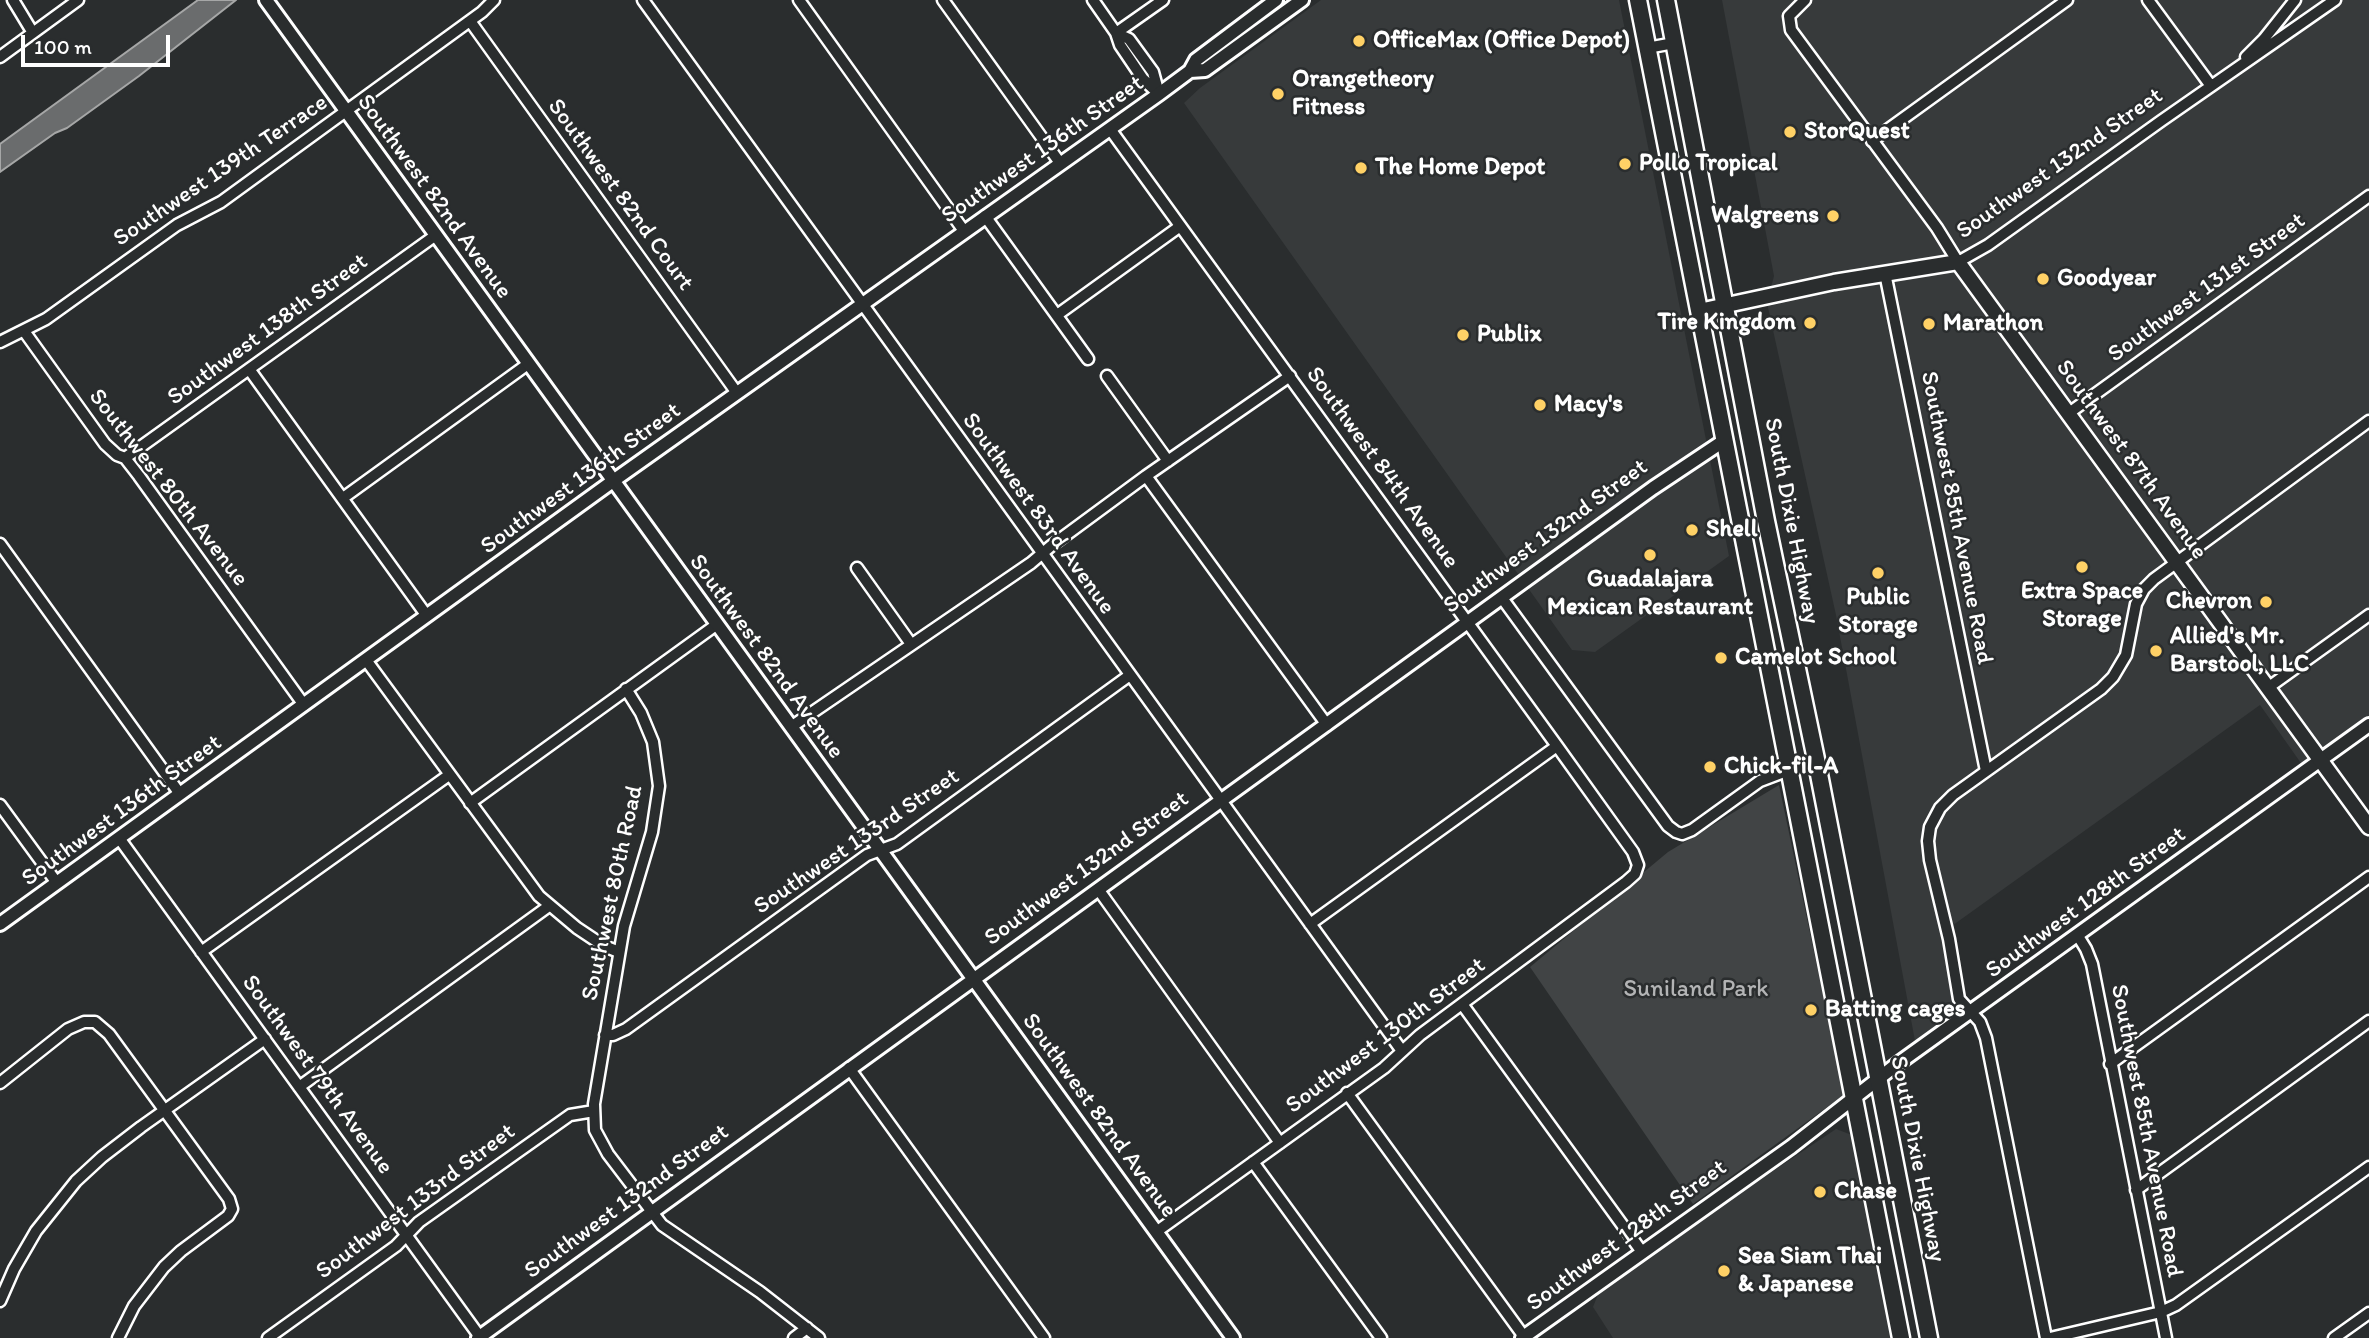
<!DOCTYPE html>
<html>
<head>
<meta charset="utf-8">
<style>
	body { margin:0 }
	#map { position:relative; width:2369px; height:1338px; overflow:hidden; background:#2a2d2e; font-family:Itim,sans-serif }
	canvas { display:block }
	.scale { position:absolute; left:21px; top:35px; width:149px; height:32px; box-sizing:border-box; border:4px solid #fff; border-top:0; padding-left:9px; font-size:21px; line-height:24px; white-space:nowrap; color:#fff; -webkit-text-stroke:5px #2a2d2e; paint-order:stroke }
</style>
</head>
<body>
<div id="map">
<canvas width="2369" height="1338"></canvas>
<div class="scale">100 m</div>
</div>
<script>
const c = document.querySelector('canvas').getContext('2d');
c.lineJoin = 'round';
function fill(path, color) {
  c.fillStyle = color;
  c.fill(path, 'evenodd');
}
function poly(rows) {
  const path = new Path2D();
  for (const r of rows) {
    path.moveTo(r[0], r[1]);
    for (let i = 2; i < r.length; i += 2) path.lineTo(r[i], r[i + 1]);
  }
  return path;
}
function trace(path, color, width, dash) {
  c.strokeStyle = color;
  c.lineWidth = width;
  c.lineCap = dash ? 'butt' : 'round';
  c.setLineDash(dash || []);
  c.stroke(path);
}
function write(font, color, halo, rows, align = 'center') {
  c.font = font + ' Itim,sans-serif';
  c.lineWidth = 5;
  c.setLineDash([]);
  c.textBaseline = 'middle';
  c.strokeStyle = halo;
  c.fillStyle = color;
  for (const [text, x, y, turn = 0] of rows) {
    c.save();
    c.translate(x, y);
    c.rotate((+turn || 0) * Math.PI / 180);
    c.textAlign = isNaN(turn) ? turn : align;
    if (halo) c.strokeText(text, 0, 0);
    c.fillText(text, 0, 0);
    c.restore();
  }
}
const built = poly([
	[1321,0,1619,0,1729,556,1595,652,1572,650,1184,103,1200,88],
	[1722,0,2369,0,2369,718,2303,766,2260,705,1942,933,1957,1012,1915,1041,1836,615,1767,303,1774,276],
	[1836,1129,1852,1135,1894,1338,1613,1338,1593,1307,1599,1292,1671,1239]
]);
const green = poly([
	[1779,785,1844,1095,1693,1204,1530,967,1668,852]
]);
const water = poly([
	[198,0,236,0,139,76,67,128,55,133,0,172,0,144,198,0]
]);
const minor = poly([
	[13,0,33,33],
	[643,0,1402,1051],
	[799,0,964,231],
	[943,0,1060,163],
	[1093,0,1116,33,1163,0],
	[1805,0,1789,16,1791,30,1937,228,1958,262,1988,245,2161,121,2335,0],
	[2148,0,2211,86],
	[470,21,737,393],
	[1116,33,1129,39,1153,72,1159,94,1143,79,1120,45,1116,33],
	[1647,48,1674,43],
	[0,57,78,0],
	[2246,57,2264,39,2295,0],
	[1110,129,1557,746,1633,852,1638,865,1635,874,1626,882,1420,1035,1384,1068,1156,1232],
	[1872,141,2067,0],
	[985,216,1088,359],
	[1885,273,1986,771],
	[1057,315,1179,227],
	[24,331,105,444,117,455,125,458,139,476,304,705],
	[0,342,46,319,177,225,221,202,482,12,494,0],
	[249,369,427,616],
	[1107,376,1168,461],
	[2069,413,2369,196],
	[125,458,436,235],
	[1146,476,1327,725],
	[343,498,528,364],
	[0,544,180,794],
	[857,568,911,644],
	[1502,598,1668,826,1676,832,1682,834,1692,830,1760,781,1789,770],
	[366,660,539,896,577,928,604,946,619,952],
	[2269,687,2369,615],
	[626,689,641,713,653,742,659,786,652,832,624,926,594,1104,595,1130,608,1154,662,1225,760,1292,819,1338],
	[791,727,1031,563,1051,546,1146,476,1290,376],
	[470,803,716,625],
	[0,805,57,883],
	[119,838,480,1337],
	[1098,889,1280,1143],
	[1310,924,1557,746],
	[2078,936,2086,949,2092,964,2166,1338],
	[201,952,449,775],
	[1462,1004,1642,1252],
	[605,1035,613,1035,626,1029,867,855,897,844,1130,675],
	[2110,1064,2369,877],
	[849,1068,1044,1338],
	[0,1083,68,1029,84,1022,95,1022,109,1034,229,1199,232,1209,228,1216,181,1251,164,1267,134,1306,118,1338],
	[299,1087,549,906],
	[1347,1093,1525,1338],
	[1253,1162,1381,1338],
	[2136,1190,2369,1021],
	[0,1301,14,1269,36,1231,76,1181,102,1157,141,1127,265,1039],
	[268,1338,396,1246,419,1222,570,1115,594,1111],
	[794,1338,807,1328],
	[2046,1338,1986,1038,1980,1022,1959,999,1949,939,1930,860,1928,841,1930,827,1940,808,1953,795,2101,689,2113,677,2126,655,2136,604,2144,589,2154,579,2369,421],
	[2050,1338,2161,1312,2176,1305,2369,1167],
	[2334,1338,2369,1313]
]);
const tertiary = poly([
	[266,0,1233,1338],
	[1190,71,1205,70,1302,0],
	[0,924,613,481,1159,94,1190,71,1196,60,1276,0],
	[478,1338,1653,488,1725,440],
	[1522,1338,1791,1147,1896,1065,2369,725]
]);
const secondary = poly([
	[1699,311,1834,282,1958,262,2369,827]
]);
const trunk = poly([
	[1638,0,1901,1338],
	[1666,0,1766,521,1817,764,1929,1338]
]);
const markers = [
	[1359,41,7,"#ffd166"],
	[1278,94,7,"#ffd166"],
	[1790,132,7,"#ffd166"],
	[1625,164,7,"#ffd166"],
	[1361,168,7,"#ffd166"],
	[1833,216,7,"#ffd166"],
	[2043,279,7,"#ffd166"],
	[1810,323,7,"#ffd166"],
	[1929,324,7,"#ffd166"],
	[1463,335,7,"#ffd166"],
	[1540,405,7,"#ffd166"],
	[1692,530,7,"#ffd166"],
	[1650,555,7,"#ffd166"],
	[2082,567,7,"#ffd166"],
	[1878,573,7,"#ffd166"],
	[2266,602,7,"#ffd166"],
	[2156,651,7,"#ffd166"],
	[1721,658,7,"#ffd166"],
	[1710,767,7,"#ffd166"],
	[1811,1010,7,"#ffd166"],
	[1820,1192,7,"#ffd166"],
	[1724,1271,7,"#ffd166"]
];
const poiNames = [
	["OfficeMax (Office Depot)",1373,41],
	["Orangetheory",1292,80],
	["Fitness",1292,108],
	["StorQuest",1804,132],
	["Pollo Tropical",1639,164],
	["The Home Depot",1375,168],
	["Walgreens",1819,216,"right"],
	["Goodyear",2057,279],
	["Tire Kingdom",1796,323,"right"],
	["Marathon",1943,324],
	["Publix",1477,335],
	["Macy's",1554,405],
	["Shell",1706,530],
	["Guadalajara",1650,580,"center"],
	["Mexican Restaurant",1650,608,"center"],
	["Extra Space",2082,592,"center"],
	["Storage",2082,620,"center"],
	["Public",1878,598,"center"],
	["Storage",1878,626,"center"],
	["Chevron",2252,602,"right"],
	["Allied's Mr.",2170,637],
	["Barstool, LLC",2170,665],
	["Camelot School",1735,658],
	["Chick-fil-A",1724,767],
	["Batting cages",1825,1010],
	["Chase",1834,1192],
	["Sea Siam Thai",1738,1257],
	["& Japanese",1738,1285]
];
const streetNames = [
	["Southwest 136th Street",1043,150,-35],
	["Southwest 132nd Street",2060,164,-35],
	["Southwest 139th Terrace",221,171,-34],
	["Southwest 82nd Court",620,195,54],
	["Southwest 82nd Avenue",434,197,54],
	["Southwest 131st Street",2207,288,-36],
	["Southwest 138th Street",268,330,-36],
	["Southwest 87th Avenue",2131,460,54],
	["Southwest 84th Avenue",1382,468,54],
	["Southwest 136th Street",581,479,-36],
	["Southwest 80th Avenue",168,488,52],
	["Southwest 83rd Avenue",1038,514,54],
	["Southwest 85th Avenue Road",1956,518,79],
	["South Dixie Highway",1791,521,79],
	["Southwest 132nd Street",1546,537,-36],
	["Southwest 82nd Avenue",766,657,54],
	["Southwest 136th Street",122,811,-36],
	["Southwest 133rd Street",857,842,-34],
	["Southwest 132nd Street",1087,869,-36],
	["Southwest 80th Road",613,893,-78],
	["Southwest 128th Street",2086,903,-36],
	["Southwest 130th Street",1386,1036,-37],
	["Southwest 79th Avenue",317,1075,54],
	["Southwest 82nd Avenue",1099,1116,54],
	["Southwest 85th Avenue Road",2146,1131,79],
	["South Dixie Highway",1917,1159,79],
	["Southwest 133rd Street",416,1202,-37],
	["Southwest 132nd Street",627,1202,-36],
	["Southwest 128th Street",1627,1236,-36]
];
const parkNames = [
	["Suniland Park",1696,990]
];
fill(built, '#373a3b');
fill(green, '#414445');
fill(water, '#6a6c6d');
trace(water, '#a6a7a7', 2);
trace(minor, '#fff', 15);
trace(tertiary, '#fff', 18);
trace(secondary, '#fff', 19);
trace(trunk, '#fff', 21);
trace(minor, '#2a2d2e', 10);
trace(tertiary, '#2a2d2e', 12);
trace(secondary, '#2a2d2e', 14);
trace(trunk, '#2a2d2e', 16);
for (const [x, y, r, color] of markers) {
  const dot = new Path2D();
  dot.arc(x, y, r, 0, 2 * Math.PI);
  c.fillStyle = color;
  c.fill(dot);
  trace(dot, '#2a2d2e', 2.5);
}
write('bold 24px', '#fff', '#2a2d2e', poiNames, 'left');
write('24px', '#fff', '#2a2d2e', streetNames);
write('24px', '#b3b4b5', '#2a2d2e', parkNames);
</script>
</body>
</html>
